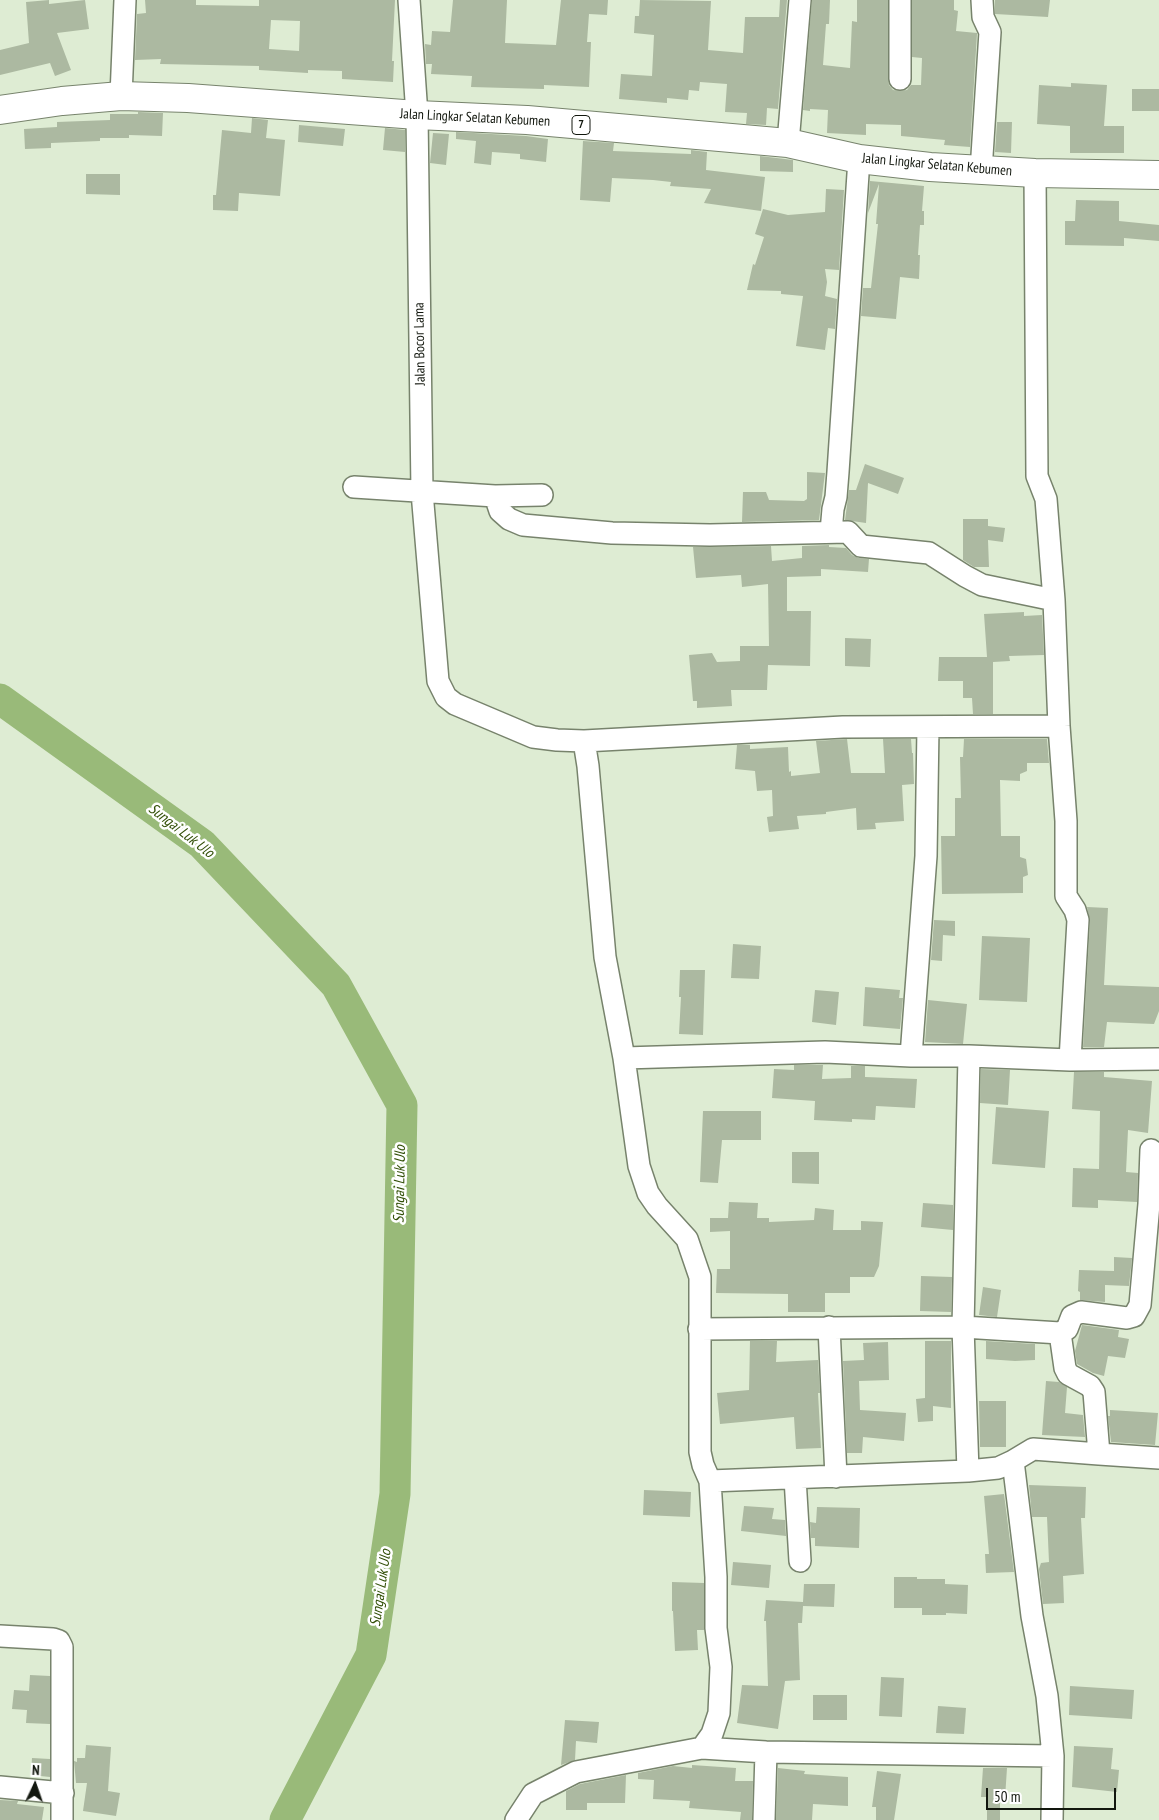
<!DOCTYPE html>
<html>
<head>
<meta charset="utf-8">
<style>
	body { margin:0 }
	#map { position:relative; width:1159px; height:1820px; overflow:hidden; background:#deecd3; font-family:"PT Sans Narrow",sans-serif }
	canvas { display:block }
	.north { position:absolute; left:10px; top:1760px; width:50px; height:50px; -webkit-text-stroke:4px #fff; paint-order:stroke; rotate:3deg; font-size:14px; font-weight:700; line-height:20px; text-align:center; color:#12170e }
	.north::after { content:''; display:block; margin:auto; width:18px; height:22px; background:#12170e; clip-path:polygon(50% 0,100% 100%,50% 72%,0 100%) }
	.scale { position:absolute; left:986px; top:1788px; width:130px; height:22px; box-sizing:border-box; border:2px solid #12170e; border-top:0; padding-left:6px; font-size:15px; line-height:18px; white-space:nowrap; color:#12170e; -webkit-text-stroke:4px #fff; paint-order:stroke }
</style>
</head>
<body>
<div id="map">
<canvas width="1159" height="1820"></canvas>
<div class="north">N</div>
<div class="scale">50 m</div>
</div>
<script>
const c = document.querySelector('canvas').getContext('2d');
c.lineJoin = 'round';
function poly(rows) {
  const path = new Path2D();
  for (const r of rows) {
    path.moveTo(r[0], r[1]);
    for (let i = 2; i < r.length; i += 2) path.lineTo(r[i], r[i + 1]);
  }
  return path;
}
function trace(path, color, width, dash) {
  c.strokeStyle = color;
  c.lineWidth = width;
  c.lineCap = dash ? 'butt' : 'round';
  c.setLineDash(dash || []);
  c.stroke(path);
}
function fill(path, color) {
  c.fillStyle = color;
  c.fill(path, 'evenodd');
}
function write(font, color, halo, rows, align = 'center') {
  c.font = font + ' "PT Sans Narrow",sans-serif';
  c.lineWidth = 5;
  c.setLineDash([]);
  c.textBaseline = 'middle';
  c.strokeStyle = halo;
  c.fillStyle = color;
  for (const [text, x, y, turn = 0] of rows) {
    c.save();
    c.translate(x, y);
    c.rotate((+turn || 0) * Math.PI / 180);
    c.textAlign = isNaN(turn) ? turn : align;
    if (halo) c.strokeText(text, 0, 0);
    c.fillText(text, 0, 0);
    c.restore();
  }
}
const river = poly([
	[0,699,202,844,336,985,402,1105,395,1494,371,1655,285,1820]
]);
const building = poly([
	[49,0,49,4,85,0,89,29,57,33,71,70,55,76,50,63,0,75,0,50,29,43,26,2],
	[145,0,196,0,196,5,259,6,259,0,395,0,392,61,394,61,393,82,342,79,342,71,308,70,308,73,259,70,259,66,160,64,161,59,135,60,137,14,146,13],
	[271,20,300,21,299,51,269,49],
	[453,0,507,0,505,43,556,45,561,0,608,0,607,15,589,14,587,42,591,42,589,87,544,85,544,89,471,87,472,76,431,74,432,64,426,64,425,44,431,45,432,31,450,32],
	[640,0,711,1,708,50,743,53,745,17,779,17,780,0,787,0,778,109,767,108,766,125,746,124,747,113,725,112,727,84,700,82,699,91,689,90,688,100,667,98,667,103,619,99,621,74,652,76,654,35,634,33,635,16,639,16],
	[812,0,830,0,829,24,826,24,823,65,850,68,852,21,857,22,857,0,888,0,888,79,889,85,893,90,900,91,907,90,911,85,921,85,922,58,912,57,912,0,954,0,954,10,958,11,956,31,977,33,977,34,970,147,944,145,945,140,901,136,901,125,866,124,866,135,827,133,828,110,810,109,810,111,803,110],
	[995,0,1050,0,1048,17,995,14],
	[1071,83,1107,85,1104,126,1124,126,1124,153,1070,153,1070,126,1037,124,1039,85,1071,87],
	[1132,89,1159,89,1159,111,1132,111],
	[138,112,163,113,162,136,129,135,129,138,100,138,100,141,51,143,51,148,25,149,24,129,57,127,57,122,110,120,110,114,138,114],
	[252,118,268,120,266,138,285,140,280,196,239,193,238,211,213,210,213,195,216,195,222,130,251,133],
	[997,122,1012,122,1011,153,995,152],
	[299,125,345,129,343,146,298,142],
	[385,128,405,130,405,152,383,150],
	[456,132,526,136,548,139,546,162,520,159,520,154,492,152,491,165,474,163,476,141,456,139],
	[433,133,449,134,446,165,430,163],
	[583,141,614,143,613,151,691,154,691,150,707,152,706,170,765,177,761,211,704,203,711,189,670,186,671,182,653,180,612,178,610,202,580,200],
	[760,156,793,160,793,172,760,171],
	[86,174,120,174,120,195,86,194],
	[870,181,924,186,922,211,924,211,924,225,920,225,918,255,920,255,919,279,900,277,896,319,861,316,863,288,871,288,878,224,876,224,879,184,868,213],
	[826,189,844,190,839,270,825,269,827,282,825,296,837,299,835,329,828,328,825,350,796,346,803,296,781,294,781,291,747,290,753,264,755,265,764,237,755,234,763,209,788,215,825,212],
	[1076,200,1119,201,1119,221,1159,225,1159,241,1124,238,1124,246,1065,245,1065,221,1075,221],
	[865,464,904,478,898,494,868,483,866,523,845,520,849,490,856,490],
	[807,472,825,473,819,520,742,522,743,492,766,492,769,500,804,501,807,499],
	[963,519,988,519,988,526,1005,528,1003,542,988,540,989,567,974,567,963,560],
	[829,545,829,547,846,548,852,555,859,558,869,559,868,572,821,569,821,576,787,577,787,611,811,611,810,666,768,665,767,690,731,690,732,706,697,708,697,701,693,701,689,655,712,653,717,662,740,661,740,646,769,646,768,584,742,587,741,575,696,578,693,547,771,546,772,561,802,558,802,546],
	[1024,612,1024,616,1042,615,1044,655,1009,656,1010,661,993,662,993,714,973,714,972,698,963,698,963,681,938,681,939,657,987,657,984,614],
	[845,638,871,639,870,667,845,666],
	[847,739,851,773,885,773,883,739,911,739,912,753,913,753,914,784,902,785,904,821,875,823,876,829,857,830,856,808,826,812,826,814,797,816,799,829,769,832,767,817,773,816,772,790,757,791,755,771,735,769,737,745,750,745,750,749,788,747,789,772,791,771,791,776,820,773,816,741],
	[964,739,1047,739,1049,763,1027,763,1027,771,1020,774,1020,781,1000,780,1001,836,1020,836,1020,857,1026,859,1028,875,1023,877,1023,893,942,894,941,836,955,836,955,798,961,798,960,757,963,757],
	[1087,907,1108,908,1104,985,1159,987,1159,1011,1154,1024,1107,1022,1104,1047,1083,1047,1090,921],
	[934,920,955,921,955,936,943,935,942,961,931,960],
	[982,936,1030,938,1027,1002,979,1000],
	[733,944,761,946,759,979,731,978],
	[680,970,705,970,703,1035,679,1034,681,997,679,997],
	[865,987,900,990,899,998,903,998,900,1029,863,1026],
	[815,990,839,992,836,1025,812,1022],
	[928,1000,967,1004,963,1044,925,1042],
	[794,1065,823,1065,822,1079,851,1078,851,1066,865,1066,865,1077,917,1079,915,1108,876,1106,875,1120,852,1119,852,1122,814,1120,815,1101,772,1098,774,1069,794,1070],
	[981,1069,1010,1070,1008,1105,980,1103],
	[1074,1072,1104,1072,1104,1077,1152,1081,1148,1133,1128,1130,1126,1172,1138,1173,1137,1202,1098,1200,1098,1208,1072,1207,1073,1168,1099,1169,1100,1111,1072,1109],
	[996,1107,1049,1111,1045,1168,992,1164],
	[703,1111,761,1111,761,1140,722,1140,718,1183,700,1182],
	[792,1152,819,1152,819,1184,792,1183],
	[729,1202,758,1203,757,1218,769,1218,769,1222,814,1220,815,1208,834,1210,833,1230,861,1230,861,1221,883,1222,879,1266,874,1277,850,1277,850,1293,825,1293,825,1312,788,1312,788,1294,716,1293,717,1269,730,1269,730,1231,710,1232,710,1218,728,1218],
	[923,1203,953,1205,953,1230,921,1227],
	[1114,1257,1132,1258,1129,1286,1105,1285,1105,1302,1080,1300,1080,1292,1078,1291,1079,1270,1114,1271],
	[921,1276,952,1277,951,1312,920,1311],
	[983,1287,1001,1290,997,1317,979,1315],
	[1082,1325,1119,1330,1118,1337,1129,1339,1125,1358,1108,1356,1104,1376,1093,1373,1077,1364,1075,1351],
	[750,1341,777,1341,776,1362,818,1360,820,1393,818,1393,821,1448,796,1449,794,1417,720,1424,717,1393,749,1390],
	[925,1341,951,1341,951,1408,933,1406,933,1421,918,1422,916,1399,925,1398],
	[986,1341,1035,1344,1035,1360,1015,1361,986,1359],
	[888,1342,889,1380,859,1381,860,1410,906,1413,904,1441,863,1437,862,1453,847,1453,843,1361,864,1360,863,1343],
	[1046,1381,1059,1382,1067,1387,1065,1413,1083,1415,1085,1437,1042,1435],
	[979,1401,1006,1401,1006,1447,980,1447],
	[1110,1410,1158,1413,1155,1445,1111,1442,1108,1416,1110,1416],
	[1029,1485,1086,1487,1085,1518,1081,1518,1084,1574,1063,1576,1064,1603,1043,1604,1039,1569,1041,1563,1049,1562,1047,1517,1032,1517],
	[644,1490,691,1492,690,1517,643,1515],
	[1004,1494,1014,1572,986,1573,985,1554,989,1554,984,1496],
	[744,1506,774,1508,772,1519,785,1520,786,1536,741,1531],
	[817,1507,860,1508,859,1548,815,1546,815,1538,811,1538,810,1522,816,1523],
	[733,1562,771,1565,769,1588,731,1585],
	[894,1577,917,1577,917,1579,945,1579,945,1584,968,1585,967,1614,946,1613,946,1615,922,1615,922,1608,894,1608],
	[672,1582,704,1583,704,1630,697,1630,698,1650,675,1651,673,1611,672,1611],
	[804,1584,835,1584,834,1607,803,1606,802,1623,798,1623,800,1680,785,1681,778,1729,737,1723,742,1685,768,1686,766,1621,764,1621,766,1600,803,1602],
	[30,1675,50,1676,50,1724,26,1723,27,1710,12,1709,14,1690,29,1691],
	[881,1677,904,1678,902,1717,879,1716],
	[1070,1686,1134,1690,1132,1719,1069,1715],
	[813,1695,847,1695,847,1720,813,1720],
	[938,1706,966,1708,964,1734,936,1733],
	[565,1720,599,1722,597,1743,576,1741,575,1760,561,1765],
	[86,1745,111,1747,108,1791,120,1793,116,1816,83,1811,87,1783,76,1783,74,1761,77,1762,77,1758,85,1758],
	[1074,1746,1113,1748,1111,1769,1119,1770,1117,1792,1072,1787],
	[32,1758,50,1759,50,1777,31,1775],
	[692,1765,736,1768,735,1781,753,1781,752,1820,740,1820,741,1812,689,1808,690,1801,653,1799,654,1780,638,1779,638,1773,673,1766,692,1768],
	[778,1768,805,1771,804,1774,848,1777,848,1806,813,1804,812,1820,776,1820],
	[983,1768,1007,1768,1005,1798,1000,1798,1000,1820,987,1820,987,1797,981,1797],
	[877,1771,901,1774,894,1820,876,1820,876,1807,872,1807],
	[626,1775,625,1803,587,1803,587,1810,566,1810,566,1791,580,1784],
	[0,1800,18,1801,17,1804,44,1807,42,1820,0,1820]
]);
const street = poly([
	[409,0,417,115,422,492,438,681,446,697,455,704,533,737,557,740,584,741,588,766,605,957,624,1058,639,1166,648,1193,657,1206,687,1239,700,1277,700,1452,703,1465,710,1481,716,1577,716,1628,721,1667,719,1713,712,1734,702,1748,576,1772,533,1794,516,1820],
	[900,79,900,0],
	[121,96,125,0],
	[788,143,800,0],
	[981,171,990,32,983,17,982,0],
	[1035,173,1037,476,1046,499,1054,600,1059,726,1066,821,1066,896,1075,910,1078,920,1070,1060],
	[354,487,495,496,542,495],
	[495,496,500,511,509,519,523,525,612,533,710,535,848,532,861,546,929,553,965,576,982,585,1054,600],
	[831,532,833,509,836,497,838,472,859,159],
	[584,741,843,727,1059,726],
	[911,1056,926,856,928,727],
	[624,1058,825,1052,911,1056,969,1056,1070,1060,1159,1059],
	[829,1327,836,1477],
	[699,1329,963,1327,1060,1333,1067,1329,1072,1316,1081,1312,1127,1318,1134,1316,1140,1305,1149,1204,1151,1150],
	[1099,1454,1159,1458],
	[1013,1461,1033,1449,1099,1454,1094,1392,1090,1386,1068,1374,1065,1368,1060,1333],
	[968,1471,963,1327,969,1056],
	[795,1478,800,1561],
	[710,1481,968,1471,998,1468,1013,1461,1032,1616,1047,1696,1053,1756,1052,1820],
	[0,1636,53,1639,59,1641,62,1647,62,1820],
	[702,1748,766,1752,1053,1756],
	[0,1787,63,1793],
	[764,1820,766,1752]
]);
const highway = poly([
	[0,110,62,101,121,96,188,98,417,115,527,120,788,143,859,159,930,167,1035,173,1159,175]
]);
const shields = [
	[581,125,18]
];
const shieldNames = [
	["7",581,125]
];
const streetNames = [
	["Jalan Lingkar Selatan Kebumen",475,118,3],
	["Jalan Lingkar Selatan Kebumen",937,165,5],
	["Jalan Bocor Lama",420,344,-91]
];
const waterNames = [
	["Sungai Luk Ulo",181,831,38],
	["Sungai Luk Ulo",400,1184,-89],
	["Sungai Luk Ulo",381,1588,-82]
];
trace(river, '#99ba79', 31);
fill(building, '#acb9a1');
trace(street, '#77836c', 24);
trace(highway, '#77836c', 30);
trace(street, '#fff', 21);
trace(highway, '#fff', 28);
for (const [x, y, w] of shields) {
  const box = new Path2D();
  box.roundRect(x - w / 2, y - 9.5, w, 19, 4);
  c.fillStyle = '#fff';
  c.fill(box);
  trace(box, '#12170e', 1);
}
write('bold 12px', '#12170e', null, shieldNames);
write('14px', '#12170e', '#fff', streetNames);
write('italic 15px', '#324f07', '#fff', waterNames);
</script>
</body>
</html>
